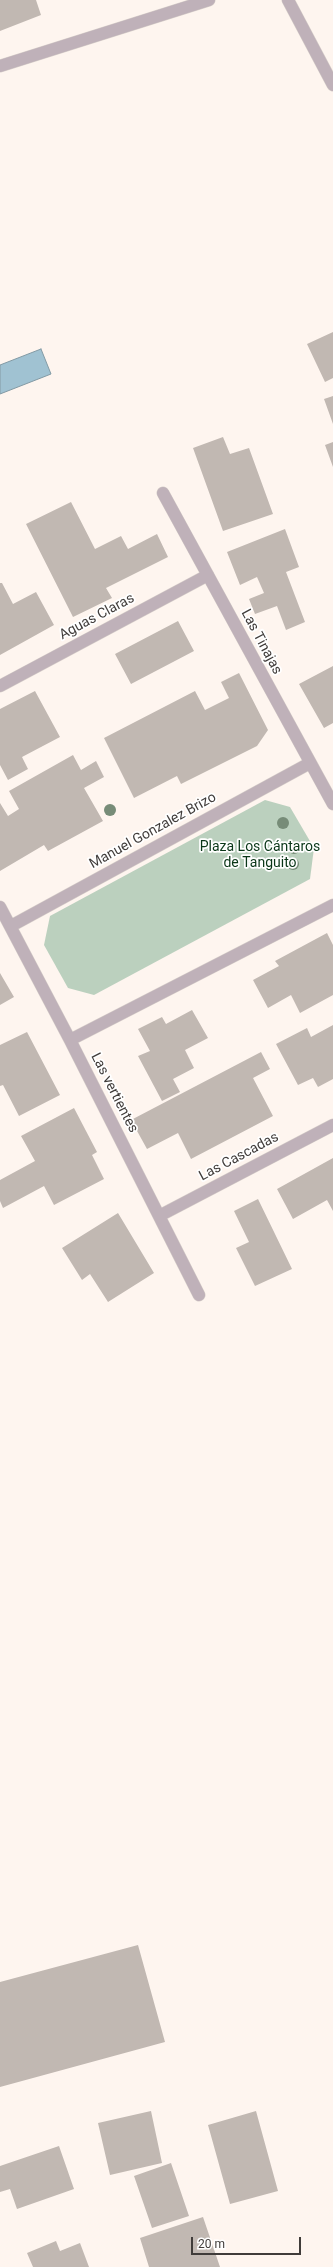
<!DOCTYPE html>
<html>
<head>
<meta charset="utf-8">
<style>
	body { margin:0 }
	#map { position:relative; width:333px; height:2267px; overflow:hidden; background:#fef5ef; font-family:Roboto,sans-serif }
	canvas { display:block }
	.scale { position:absolute; left:191px; top:2237px; width:110px; height:18px; box-sizing:border-box; border:2px solid #403c3a; border-top:0; padding-left:5px; font-size:12px; line-height:14px; white-space:nowrap; color:#403c3a; -webkit-text-stroke:3px #fff; paint-order:stroke }
</style>
</head>
<body>
<div id="map">
<canvas width="333" height="2267"></canvas>
<div class="scale">20 m</div>
</div>
<script>
const c = document.querySelector('canvas').getContext('2d');
c.lineJoin = 'round';
function fill(path, color) {
  c.fillStyle = color;
  c.fill(path, 'evenodd');
}
function poly(rows) {
  const path = new Path2D();
  for (const r of rows) {
    path.moveTo(r[0], r[1]);
    for (let i = 2; i < r.length; i += 2) path.lineTo(r[i], r[i + 1]);
  }
  return path;
}
function trace(path, color, width, dash) {
  c.strokeStyle = color;
  c.lineWidth = width;
  c.lineCap = dash ? 'butt' : 'round';
  c.setLineDash(dash || []);
  c.stroke(path);
}
function write(font, color, halo, rows, align = 'center') {
  c.font = font + ' Roboto,sans-serif';
  c.lineWidth = 3.5;
  c.setLineDash([]);
  c.textBaseline = 'middle';
  c.strokeStyle = halo;
  c.fillStyle = color;
  for (const [text, x, y, turn = 0] of rows) {
    c.save();
    c.translate(x, y);
    c.rotate((+turn || 0) * Math.PI / 180);
    c.textAlign = isNaN(turn) ? turn : align;
    if (halo) c.strokeText(text, 0, 0);
    c.fillText(text, 0, 0);
    c.restore();
  }
}
const green = poly([
	[265,800,290,807,314,848,310,879,94,995,68,988,44,945,50,916]
]);
const water = poly([
	[41,349,51,374,0,394,0,365,41,349]
]);
const building = poly([
	[0,0,36,0,41,15,0,31],
	[333,332,333,378,325,382,307,344],
	[333,396,333,424,324,399],
	[223,437,230,454,249,448,273,514,223,531,193,448],
	[333,442,333,467,325,445],
	[71,502,95,549,121,536,128,549,157,534,168,557,106,588,112,598,73,617,26,524],
	[285,529,299,567,286,572,305,622,286,630,277,606,255,614,249,599,264,593,257,577,240,585,227,552],
	[0,583,2,583,13,604,36,592,54,625,0,655],
	[178,621,194,651,131,684,115,654],
	[333,666,333,723,324,728,299,684],
	[239,673,268,730,257,746,181,784,177,776,134,798,104,738,195,691,205,710,229,698,221,682],
	[35,691,60,737,22,757,28,769,8,780,0,765,0,709],
	[73,755,81,770,96,761,104,777,84,788,103,821,48,851,44,845,0,871,0,803,8,816,19,809,9,791],
	[327,933,333,945,333,995,300,1013,291,995,268,1008,253,980,279,966,275,961],
	[0,973,14,997,0,1005],
	[192,1010,208,1038,185,1050,194,1068,173,1079,180,1092,162,1101,138,1056,150,1051,138,1029,162,1017,166,1024],
	[333,1025,333,1079,318,1087,313,1078,298,1085,276,1044,307,1028,311,1037],
	[27,1032,60,1095,19,1116,3,1085,0,1086,0,1045],
	[261,1052,270,1069,253,1078,273,1116,191,1159,178,1133,147,1149,131,1120],
	[74,1108,97,1152,92,1155,104,1179,54,1205,44,1186,3,1208,0,1201,0,1180,35,1161,21,1136],
	[333,1158,333,1211,327,1200,293,1219,277,1189],
	[258,1199,292,1269,255,1286,236,1248,249,1242,234,1211],
	[118,1213,154,1273,108,1302,90,1274,82,1280,62,1248],
	[138,1945,165,2042,0,2087,0,1982],
	[151,2111,162,2163,110,2175,98,2123],
	[256,2111,278,2191,230,2204,208,2125],
	[59,2146,74,2189,17,2209,10,2189,0,2192,0,2166],
	[171,2163,189,2216,152,2228,134,2176],
	[203,2217,220,2267,149,2267,140,2238],
	[56,2241,60,2251,80,2243,89,2267,33,2267,27,2253]
]);
const lane = poly([
	[0,66,209,0]
]);
const street = poly([
	[288,0,333,85],
	[163,493,333,804],
	[0,686,208,575],
	[0,907,70,1040,199,1295],
	[11,926,310,763],
	[70,1040,333,905],
	[159,1216,333,1125]
]);
const trees = [
	[110,810],
	[283,823],
	[294,848],
	[293,864]
];
const streetNames = [
	["Aguas Claras",97,617,-28],
	["Las Tinajas",261,642,62],
	["Manuel Gonzalez Brizo",153,831,-29],
	["Las vertientes",114,1093,63],
	["Las Cascadas",239,1157,-28]
];
const parkNames = [
	["Plaza Los Cántaros",260,847],
	["de Tanguito",260,863]
];
fill(green, '#bbd0be');
fill(water, '#a0c2d2');
trace(water, '#839aa4', 1);
fill(building, '#c1b8b2');
trace(lane, '#d8d0cb', 13);
trace(street, '#d8d0cb', 13);
trace(lane, '#bfb1b9', 12);
trace(street, '#bfb1b9', 12);
c.fillStyle = '#778c78';
for (const [x, y] of trees) {
  c.beginPath();
  c.arc(x, y, 6, 0, 2 * Math.PI);
  c.fill();
}
write('14px', '#403c3a', '#fff', streetNames);
write('14px', '#093617', '#fff', parkNames);
</script>
</body>
</html>
